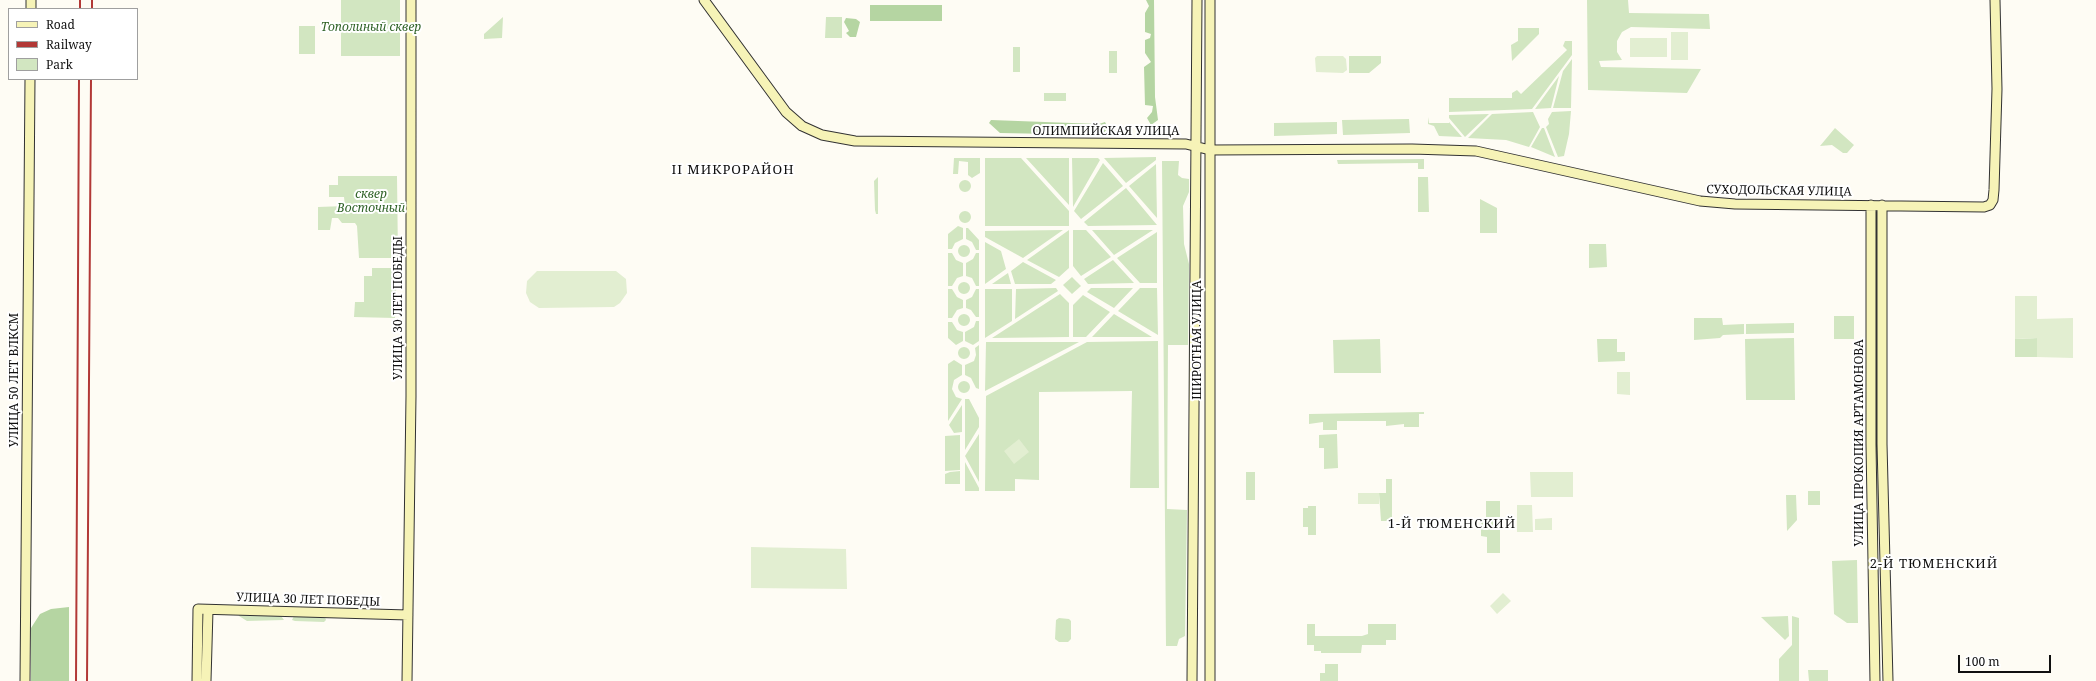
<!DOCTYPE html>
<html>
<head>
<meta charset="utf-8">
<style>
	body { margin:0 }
	#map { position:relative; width:2096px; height:681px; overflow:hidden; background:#fefcf4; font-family:"Noto Serif",serif }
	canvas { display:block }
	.legend { position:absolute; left:8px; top:8px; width:130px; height:72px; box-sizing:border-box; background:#fff; border:1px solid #9f9f9f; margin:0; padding:5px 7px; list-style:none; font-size:12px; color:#101010 }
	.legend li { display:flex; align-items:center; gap:8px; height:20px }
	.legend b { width:20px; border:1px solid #9f9f9f }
	.scale { position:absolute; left:1958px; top:655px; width:93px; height:18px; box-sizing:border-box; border:2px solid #101010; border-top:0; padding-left:5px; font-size:12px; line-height:14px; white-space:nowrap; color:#101010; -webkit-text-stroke:3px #fff; paint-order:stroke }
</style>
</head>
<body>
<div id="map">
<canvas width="2096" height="681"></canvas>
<ul class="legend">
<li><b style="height:5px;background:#f6f3b7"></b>Road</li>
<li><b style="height:5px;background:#b23836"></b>Railway</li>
<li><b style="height:11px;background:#d2e6c1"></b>Park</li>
</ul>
<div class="scale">100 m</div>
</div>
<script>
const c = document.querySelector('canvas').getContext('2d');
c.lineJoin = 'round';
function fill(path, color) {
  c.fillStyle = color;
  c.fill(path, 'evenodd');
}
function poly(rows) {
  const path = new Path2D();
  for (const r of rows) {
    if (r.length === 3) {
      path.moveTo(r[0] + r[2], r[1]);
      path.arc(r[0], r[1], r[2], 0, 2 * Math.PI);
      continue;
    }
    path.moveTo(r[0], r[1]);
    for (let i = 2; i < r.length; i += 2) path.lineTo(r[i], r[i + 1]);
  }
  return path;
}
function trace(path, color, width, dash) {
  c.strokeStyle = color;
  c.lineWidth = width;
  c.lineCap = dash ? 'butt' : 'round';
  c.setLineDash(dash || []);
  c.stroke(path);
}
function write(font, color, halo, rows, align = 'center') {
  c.font = font + ' "Noto Serif",serif';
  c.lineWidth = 4;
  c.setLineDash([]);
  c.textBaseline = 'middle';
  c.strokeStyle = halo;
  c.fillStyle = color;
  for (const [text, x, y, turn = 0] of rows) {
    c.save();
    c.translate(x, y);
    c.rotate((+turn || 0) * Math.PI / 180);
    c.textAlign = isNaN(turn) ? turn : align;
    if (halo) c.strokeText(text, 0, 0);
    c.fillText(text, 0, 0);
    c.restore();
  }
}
const green = poly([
	[341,0,400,0,400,56,341,56],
	[1587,0,1628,0,1629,13,1709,14,1710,29,1631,27,1622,32,1617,41,1617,52,1622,60,1599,61,1601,67,1701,69,1687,93,1588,90],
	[503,17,502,38,484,39,484,34],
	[826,17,842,17,842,38,825,38],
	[299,26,315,26,315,54,299,54],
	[1518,28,1539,28,1539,34,1512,61,1511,45,1518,41],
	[1565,41,1572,41,1572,55,1532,109,1449,112,1449,98,1512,98,1512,93,1517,90,1521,94,1567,50,1563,46],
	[1013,47,1020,47,1020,72,1013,72],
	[1109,51,1117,51,1117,73,1109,73],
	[1349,56,1381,56,1381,63,1369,73,1349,73],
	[1572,59,1571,108,1553,108,1563,71],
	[1559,76,1551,108,1535,109],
	[1044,93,1066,93,1066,101,1044,101],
	[1571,111,1569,134,1564,156,1558,157,1546,127,1549,124,1548,119,1552,112],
	[1533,112,1540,127,1529,147,1506,140,1468,138,1492,114],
	[1489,114,1465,137,1449,118,1449,115],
	[1428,117,1429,123,1449,123,1449,122,1462,137,1439,136,1434,126,1428,124],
	[1409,119,1410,133,1343,135,1342,120],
	[1337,122,1337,134,1274,136,1274,123],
	[1542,128,1544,128,1555,157,1531,147],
	[1835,128,1854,145,1847,153,1843,153,1832,145,1820,146],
	[1156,157,1156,160,1126,183,1104,158],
	[954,158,980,158,980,173,972,178,968,175,968,162,959,161,958,174,953,174],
	[985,158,1021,158,1069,211,1069,226,985,226],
	[1026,158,1069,158,1069,205],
	[1072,158,1098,158,1100,160,1073,207],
	[1424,159,1424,169,1418,169,1418,163,1338,164,1337,160],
	[1162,161,1179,161,1178,175,1182,178,1189,179,1189,192,1183,206,1184,244,1189,264,1188,345,1168,345,1167,509,1187,510,1185,636,1179,639,1177,646,1166,646],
	[1103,163,1123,186,1081,219,1074,211],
	[1156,164,1157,218,1129,186],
	[338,176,397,176,398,258,359,258,357,226,355,223,342,223,338,218,332,218,330,230,318,230,318,207,345,206,344,197,329,197,329,185,338,185],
	[878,177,878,214,876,214,875,210,874,181],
	[1418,177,1428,177,1429,212,1418,212],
	[965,186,6],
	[1126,188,1157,225,1088,226,1084,222],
	[1480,199,1497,208,1497,233,1480,233],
	[965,217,6],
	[958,226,963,228,963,239,955,243,952,249,948,249,948,234],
	[966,228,968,228,979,240,979,250,976,250,972,242,966,239],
	[1874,229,1877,229,1880,431,1876,431],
	[1063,230,1023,258,985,237,985,231],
	[1069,230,1069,268,1059,277,1027,260],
	[1073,230,1086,230,1111,257,1081,276,1073,266],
	[1092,230,1153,230,1114,255],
	[1157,232,1157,283,1140,283,1117,258],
	[985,242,1001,251,1006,269,985,284],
	[1589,244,1606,244,1607,267,1589,268],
	[964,251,6],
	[948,253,952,253,956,260,963,263,963,276,957,278,952,286,948,286],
	[976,253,979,253,979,286,976,286,972,278,966,276,966,263,973,259],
	[1113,260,1134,283,1088,284,1084,279],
	[1023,262,1056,280,1051,284,1015,284,1011,271],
	[372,268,397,268,395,318,354,317,355,302,364,302,364,276,372,276],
	[1008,273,1011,284,992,284],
	[1072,277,1081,286,1072,294,1063,285],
	[964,288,6],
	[1056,288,1058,291,1015,319,1016,289],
	[1091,288,1133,288,1114,308,1087,292],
	[1140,288,1157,288,1158,335,1118,311],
	[948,289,952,289,957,297,963,300,963,308,957,310,952,318,948,318],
	[976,289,979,289,979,317,976,317,971,310,966,308,966,300,972,297],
	[985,289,1012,289,1012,321,985,338],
	[1060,294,1069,303,1069,337,992,338],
	[1083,295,1110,312,1086,337,1073,337,1073,305],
	[964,320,6],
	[1114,314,1152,337,1092,337],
	[1834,316,1854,316,1854,339,1834,339],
	[1694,318,1722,318,1723,325,1744,324,1744,334,1723,335,1720,338,1694,340],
	[976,321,979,321,979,341,973,345,965,341,965,332,974,327],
	[948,322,952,322,957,330,963,332,963,341,956,345,948,338],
	[1794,323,1794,333,1746,334,1746,324],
	[1794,338,1795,400,1746,400,1745,339],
	[2038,338,2037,357,2015,357,2015,339],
	[1380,339,1381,373,1334,373,1333,340],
	[1597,339,1617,339,1617,352,1625,352,1625,361,1598,362],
	[1158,341,1159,488,1130,488,1132,391,1039,392,1039,480,1015,479,1015,491,985,491,986,396,1087,342],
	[986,342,1079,342,985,391],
	[979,345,979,389,976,388,971,378,965,375,965,365,974,361,976,355,975,348],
	[964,353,6],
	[954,360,962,365,962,375,954,380,952,389,956,397,962,399,948,421,948,364],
	[964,387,6],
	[965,399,969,399,979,418,979,427,965,450],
	[962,405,962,432,954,433,949,425],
	[1424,412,1424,414,1419,414,1419,427,1404,427,1404,424,1386,426,1386,421,1337,421,1337,430,1323,430,1323,422,1309,424,1309,414],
	[979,434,979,482,965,456],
	[1337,434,1338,468,1324,469,1324,448,1319,448,1319,435],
	[960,435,960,470,945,471,945,436],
	[965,462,979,488,979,491,965,491],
	[960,471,960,484,945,484,945,474,950,472],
	[1246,472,1255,472,1255,500,1246,500],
	[1386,479,1392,479,1392,521,1381,521,1379,493,1386,493],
	[1808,491,1820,491,1820,505,1808,505],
	[1786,495,1796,495,1797,520,1787,531],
	[1486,501,1500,501,1500,553,1487,553,1487,537,1481,536,1481,518,1486,518],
	[1308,506,1316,506,1316,535,1308,535,1308,527,1303,527,1303,508,1308,508],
	[1857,560,1858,623,1847,623,1834,614,1832,561],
	[238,613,281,616,284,620,247,621,239,616],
	[294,616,325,617,326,620,324,622,295,621,292,620],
	[1788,616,1789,636,1785,640,1761,617],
	[1792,616,1799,618,1799,681,1779,681,1779,659,1792,645],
	[1059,618,1069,619,1071,621,1071,639,1068,642,1059,642,1055,639,1056,620],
	[1307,624,1315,624,1315,636,1362,636,1368,634,1368,624,1396,624,1396,640,1386,640,1386,645,1362,645,1361,653,1321,653,1321,651,1314,651,1314,645,1307,645],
	[1325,664,1338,664,1338,681,1320,681,1320,673,1325,673],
	[1808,670,1828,670,1828,681,1809,681]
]);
const forest = poly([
	[1146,0,1154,0,1155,97,1158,120,1151,125,1147,118,1152,112,1153,106,1145,105,1144,67,1151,62,1145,53,1145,40,1150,38,1151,34,1145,32,1145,13,1149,6],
	[870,5,942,5,942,21,870,21],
	[846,18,856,19,860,22,856,37,850,37,846,33,849,31,844,22],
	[991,120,1099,124,1105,122,1108,128,1102,135,1000,133,989,123],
	[69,607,69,681,31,681,31,628,40,614,51,609]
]);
const pitch = poly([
	[1671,32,1688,32,1688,60,1671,60],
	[1630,38,1667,38,1667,57,1630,57],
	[1317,56,1343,56,1346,59,1347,70,1343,73,1316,72,1315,58],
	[537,271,616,271,626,279,627,293,620,303,614,307,539,308,530,302,526,293,527,281],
	[2015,296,2037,296,2037,319,2073,318,2073,358,2037,357,2037,338,2015,339],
	[1617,372,1630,372,1630,395,1617,394],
	[1019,439,1029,452,1014,464,1004,451],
	[1573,472,1573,497,1531,497,1530,472],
	[1358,493,1379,493,1379,504,1358,504],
	[1517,505,1532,505,1533,532,1517,532],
	[1552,518,1552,530,1535,530,1535,519],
	[751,547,846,549,847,589,751,588],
	[1503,593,1511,601,1497,614,1490,606]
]);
const secondary = poly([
	[704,0,786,112,802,126,822,135,855,141,1186,144,1210,150,1412,149,1476,151,1700,201,1735,204,1984,207,1990,205,1993,200,1994,190,1997,89,1995,0],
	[1210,0,1210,681],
	[31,9,31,0],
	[1871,205,1871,444,1875,681],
	[1882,205,1882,444,1888,681],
	[25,681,30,79],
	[197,681,198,609,408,615],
	[206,681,208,610],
	[407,681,411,396,411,0],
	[1192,681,1197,0]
]);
const rail = poly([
	[92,0,92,9],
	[80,9,80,0],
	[76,681,79,79],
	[87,681,91,79]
]);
const parkNames = [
	["Тополиный сквер",371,28],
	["сквер",371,195],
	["Восточный",371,209]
];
const streetNames = [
	["ОЛИМПИЙСКАЯ УЛИЦА",1106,132],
	["СУХОДОЛЬСКАЯ УЛИЦА",1779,191,1],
	["УЛИЦА 30 ЛЕТ ПОБЕДЫ",399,308,-90],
	["ШИРОТНАЯ УЛИЦА",1198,340,-90],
	["УЛИЦА 50 ЛЕТ ВЛКСМ",15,380,-90],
	["УЛИЦА ПРОКОПИЯ АРТАМОНОВА",1860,443,-90],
	["УЛИЦА 30 ЛЕТ ПОБЕДЫ",308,600,2]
];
const neighbourhoodNames = [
	["II МИКРОРАЙОН",733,170],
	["1-Й ТЮМЕНСКИЙ",1452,524],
	["2-Й ТЮМЕНСКИЙ",1934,564]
];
fill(green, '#d2e6c1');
fill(forest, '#b5d5a2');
fill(pitch, '#e2eed1');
trace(secondary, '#323232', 11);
trace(secondary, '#f6f3b7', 9);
trace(rail, '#b23836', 2);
write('italic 12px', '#2f6227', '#fff', parkNames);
write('12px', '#101010', '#fff', streetNames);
c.letterSpacing = '1px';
write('13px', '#101010', '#fff', neighbourhoodNames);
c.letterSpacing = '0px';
</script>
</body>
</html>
